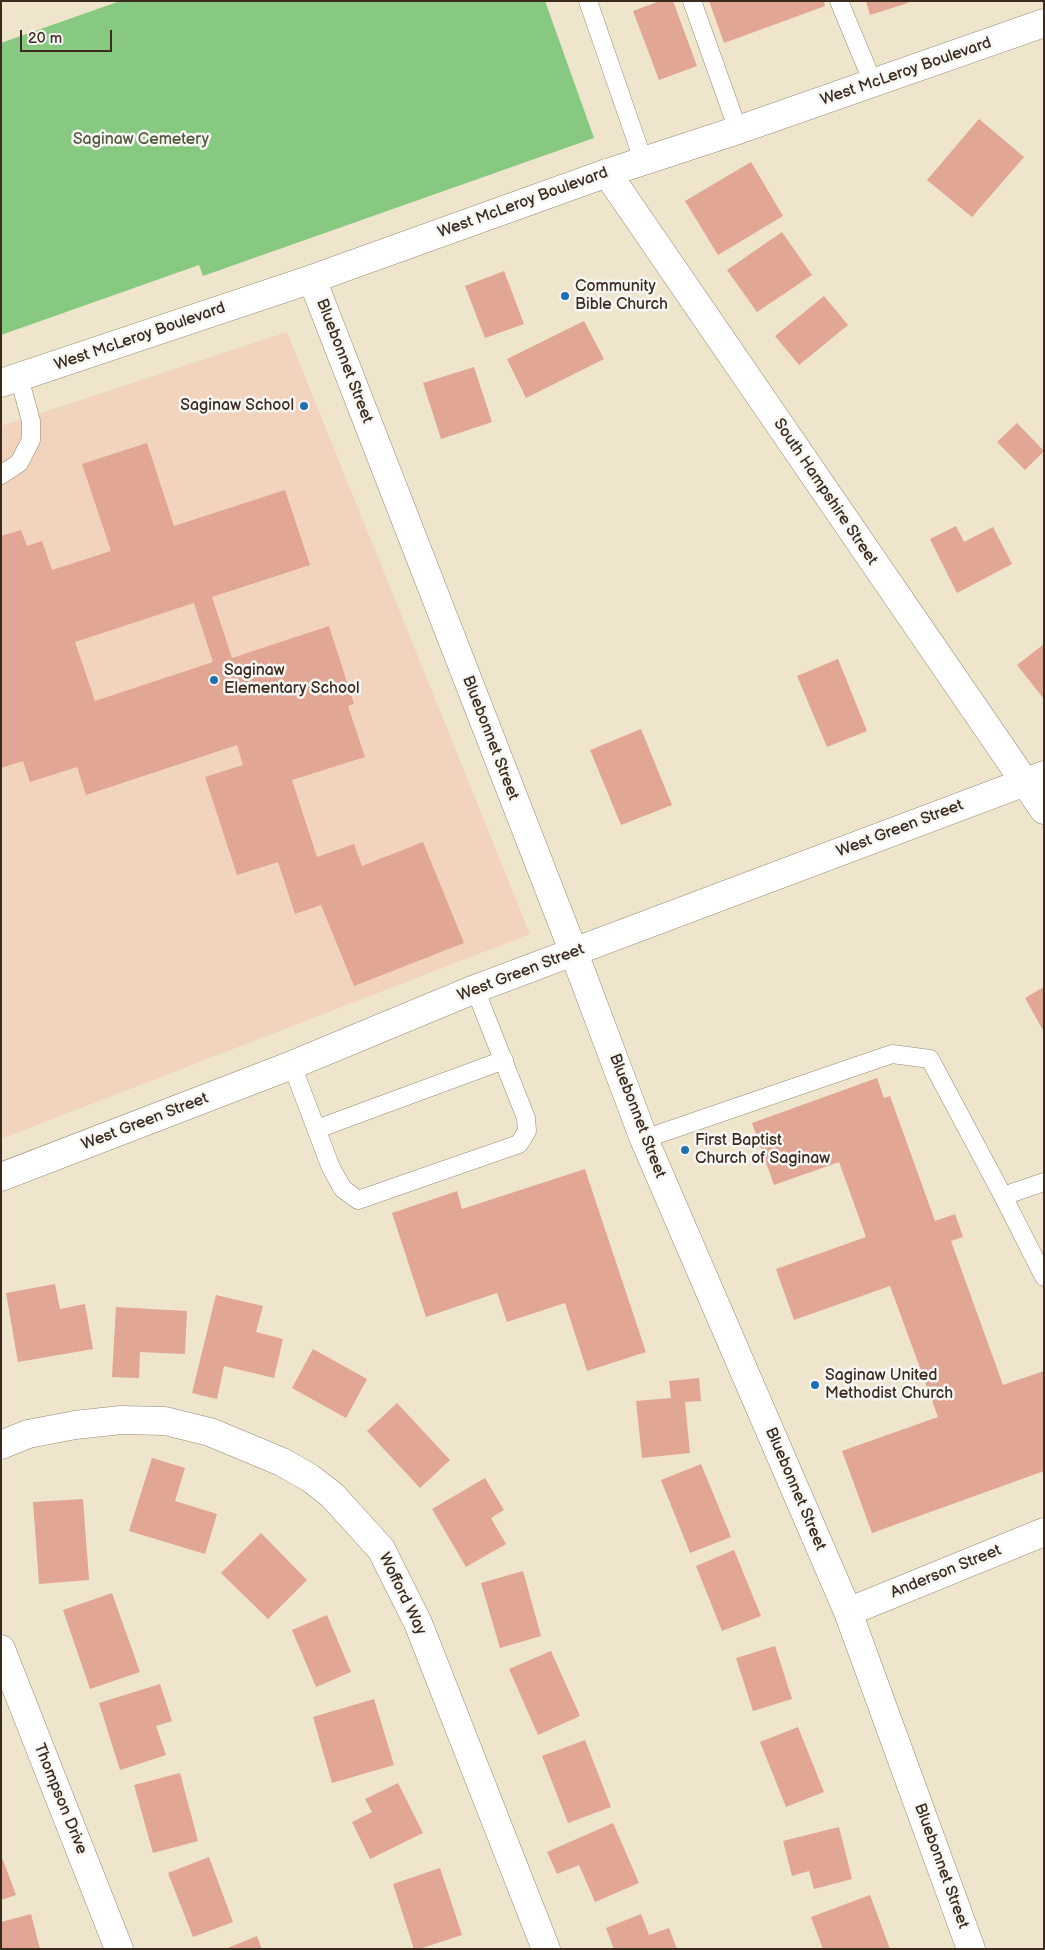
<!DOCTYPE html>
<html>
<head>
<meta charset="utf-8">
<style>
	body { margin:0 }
	#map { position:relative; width:1045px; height:1950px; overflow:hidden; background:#efe5cc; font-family:"Balsamiq Sans",sans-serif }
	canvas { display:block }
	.frame { position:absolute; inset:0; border:2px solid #3b2a1e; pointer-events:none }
	.scale { position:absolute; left:20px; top:30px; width:92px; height:22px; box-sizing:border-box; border:2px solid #3b2a1e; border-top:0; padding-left:6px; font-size:15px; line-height:18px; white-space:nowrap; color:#3b2a1e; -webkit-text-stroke:4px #f6f6f2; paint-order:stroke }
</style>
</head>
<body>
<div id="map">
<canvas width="1045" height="1950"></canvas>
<div class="frame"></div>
<div class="scale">20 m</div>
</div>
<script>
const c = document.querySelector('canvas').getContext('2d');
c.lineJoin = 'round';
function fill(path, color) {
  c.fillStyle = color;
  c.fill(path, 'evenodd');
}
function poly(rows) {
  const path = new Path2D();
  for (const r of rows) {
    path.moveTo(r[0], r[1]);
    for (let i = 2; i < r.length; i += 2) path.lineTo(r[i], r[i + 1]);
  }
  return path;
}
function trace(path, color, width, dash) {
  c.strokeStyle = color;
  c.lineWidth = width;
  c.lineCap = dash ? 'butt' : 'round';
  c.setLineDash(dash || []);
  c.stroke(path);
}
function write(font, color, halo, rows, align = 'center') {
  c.font = font + ' "Balsamiq Sans",sans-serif';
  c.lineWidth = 5;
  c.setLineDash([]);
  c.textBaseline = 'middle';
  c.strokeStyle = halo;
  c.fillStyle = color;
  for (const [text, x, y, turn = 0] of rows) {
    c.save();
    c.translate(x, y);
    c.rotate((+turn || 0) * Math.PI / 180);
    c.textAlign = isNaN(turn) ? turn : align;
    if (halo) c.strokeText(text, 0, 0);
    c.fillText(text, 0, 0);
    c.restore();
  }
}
const built = poly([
	[287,332,530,934,1,1139,1,426]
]);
const green = poly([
	[120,1,545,1,594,138,203,276,199,265,1,335,1,43]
]);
const building = poly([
	[660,1,673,1,697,66,659,80,633,11],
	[709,1,824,1,825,6,724,43],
	[866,1,907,1,908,3,870,15],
	[979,119,1024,157,972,217,927,180],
	[751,162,783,216,718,255,685,201],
	[782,232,812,275,757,312,727,270],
	[504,271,524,324,485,338,465,286],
	[824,296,848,325,799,365,775,336],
	[584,321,604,359,526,398,507,359],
	[474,367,492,422,441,439,423,383],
	[1017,423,1044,451,1025,470,997,442],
	[147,443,174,526,285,490,310,565,212,597,232,658,329,626,354,704,348,706,365,757,292,780,317,857,354,844,362,866,423,842,464,943,354,986,321,905,295,914,278,862,237,875,205,777,243,765,237,745,86,795,77,767,30,782,23,761,1,768,1,536,21,530,27,546,42,541,52,570,111,551,82,464],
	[194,603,213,662,95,701,75,642],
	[956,526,964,542,993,527,1012,564,957,593,930,539],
	[1044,644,1044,699,1017,665],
	[838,659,867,731,827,747,797,676],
	[641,729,672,805,621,825,590,750],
	[1044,987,1044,1032,1025,998],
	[877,1078,884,1098,890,1096,935,1221,955,1214,963,1237,951,1241,1003,1385,1044,1371,1044,1471,872,1533,842,1451,938,1417,890,1286,794,1320,776,1269,866,1237,839,1162,774,1185,752,1123],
	[585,1169,646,1352,587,1371,565,1303,507,1322,497,1293,426,1317,392,1213,457,1191,462,1209],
	[55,1284,60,1309,85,1304,93,1349,18,1362,6,1293],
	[216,1295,263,1306,256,1332,283,1339,274,1378,224,1366,217,1399,192,1393],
	[116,1307,187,1311,185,1354,140,1352,139,1378,112,1377],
	[313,1349,367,1379,346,1418,292,1388],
	[699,1378,701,1401,685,1402,690,1453,642,1458,636,1401,671,1398,669,1381],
	[397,1403,450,1460,420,1488,367,1431],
	[152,1458,185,1468,175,1501,217,1514,205,1554,129,1531],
	[701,1464,731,1537,690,1553,661,1480],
	[485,1478,504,1510,491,1518,506,1544,466,1567,432,1509],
	[83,1499,89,1580,39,1584,33,1502],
	[261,1533,307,1580,268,1619,221,1573],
	[734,1550,761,1616,722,1631,696,1566],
	[523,1571,541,1636,500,1648,481,1583],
	[112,1593,140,1672,90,1689,63,1610],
	[327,1615,351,1672,316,1687,292,1630],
	[775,1646,792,1699,753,1711,736,1658],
	[551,1651,580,1716,538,1735,509,1669],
	[160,1684,172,1721,156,1726,166,1755,120,1770,99,1703],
	[374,1699,394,1765,332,1783,313,1717],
	[798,1727,824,1792,786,1807,760,1742],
	[585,1740,611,1807,568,1823,542,1756],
	[180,1773,198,1841,153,1853,134,1785],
	[398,1783,423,1833,370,1859,352,1822,372,1812,365,1799],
	[613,1823,639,1883,595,1902,579,1865,557,1874,547,1852],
	[839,1827,852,1879,814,1889,809,1871,792,1876,783,1841],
	[1,1855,16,1895,1,1900],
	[209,1857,233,1922,193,1937,168,1873],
	[440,1868,462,1935,419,1949,414,1949,393,1884],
	[870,1895,890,1949,823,1949,811,1917],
	[31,1914,40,1949,1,1949,1,1922],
	[641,1914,649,1935,669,1928,677,1949,614,1949,606,1928],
	[257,1936,262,1949,225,1949]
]);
const service = poly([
	[588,1,643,160],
	[692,1,738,130],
	[839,1,873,83],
	[1,475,19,463,31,440,31,421,19,377],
	[292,1065,331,1168,343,1189,358,1200,519,1144,527,1131,526,1118,475,989],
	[317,1129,504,1060],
	[644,1139,892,1054,930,1059,1003,1196],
	[1044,1182,1003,1196,1044,1277]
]);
const minor = poly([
	[607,173,1044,810],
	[312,279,574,953,644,1139,848,1612,971,1949],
	[1,1177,292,1065,475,989,1044,775],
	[1,1445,28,1434,75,1425,121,1420,165,1421,210,1432,282,1462,310,1478,332,1495,381,1549,418,1623,546,1949],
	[848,1612,1044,1532],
	[1,1649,119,1949]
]);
const secondary = poly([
	[1,383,312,279,607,173,738,130,1044,23]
]);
const markers = [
	[565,296,5,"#1f6fb2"],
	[304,406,5,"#1f6fb2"],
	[214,680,5,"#1f6fb2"],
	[685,1150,5,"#1f6fb2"],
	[815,1385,5,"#1f6fb2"]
];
const streetNames = [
	["West McLeroy Boulevard",906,72,-19],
	["West McLeroy Boulevard",523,203,-20],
	["West McLeroy Boulevard",140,337,-19],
	["Bluebonnet Street",344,361,69],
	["South Hampshire Street",825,492,56],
	["Bluebonnet Street",490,738,69],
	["West Green Street",900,829,-21],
	["West Green Street",521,973,-21],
	["Bluebonnet Street",637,1116,69],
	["West Green Street",145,1122,-21],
	["Bluebonnet Street",795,1489,67],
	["Anderson Street",946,1572,-22],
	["Wofford Way",402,1594,64],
	["Thompson Drive",60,1799,68],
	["Bluebonnet Street",941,1866,70]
];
const parkNames = [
	["Saginaw Cemetery",141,140]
];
const poiNames = [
	["Community",575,287],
	["Bible Church",575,305],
	["Saginaw School",294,406,"right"],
	["Saginaw",224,671],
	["Elementary School",224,689],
	["First Baptist",695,1141],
	["Church of Saginaw",695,1159],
	["Saginaw United",825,1376],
	["Methodist Church",825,1394]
];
fill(built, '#f2d4be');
fill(green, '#87c981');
fill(building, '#e1a694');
trace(service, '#958875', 19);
trace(minor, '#958875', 29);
trace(secondary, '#958875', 29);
trace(service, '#fff', 18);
trace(minor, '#fff', 28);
trace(secondary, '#fff', 28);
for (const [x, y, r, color] of markers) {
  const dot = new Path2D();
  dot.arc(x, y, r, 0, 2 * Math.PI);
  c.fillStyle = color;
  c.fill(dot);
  trace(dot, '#f6f6f2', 2);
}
write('16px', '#3b2a1e', '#f6f6f2', streetNames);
write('16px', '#525a3c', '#f6f6f2', parkNames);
write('16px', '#3b2a1e', '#f6f6f2', poiNames, 'left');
</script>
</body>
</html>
